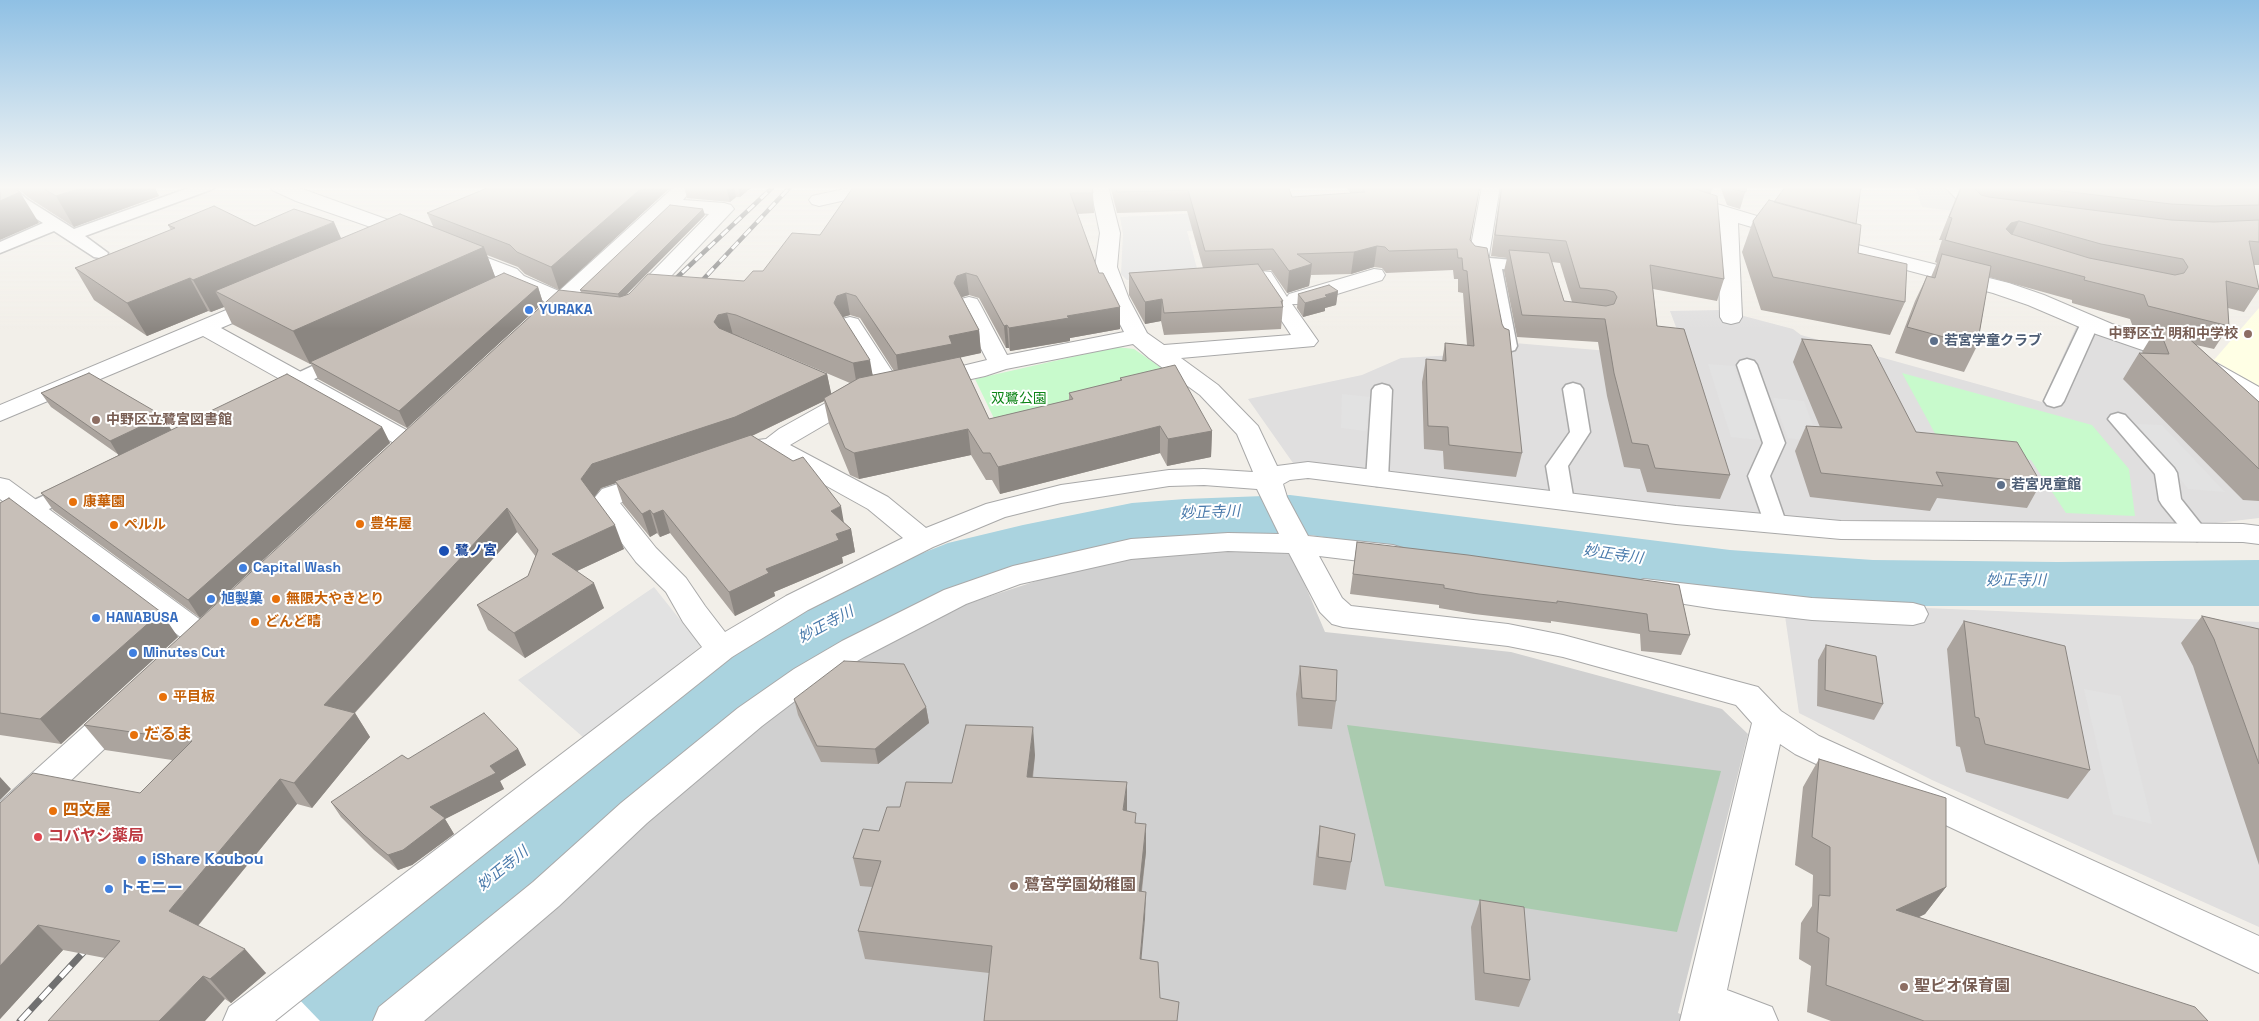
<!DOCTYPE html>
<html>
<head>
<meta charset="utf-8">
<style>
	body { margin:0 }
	canvas { display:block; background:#f2efe9 }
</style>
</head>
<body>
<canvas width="2259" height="1021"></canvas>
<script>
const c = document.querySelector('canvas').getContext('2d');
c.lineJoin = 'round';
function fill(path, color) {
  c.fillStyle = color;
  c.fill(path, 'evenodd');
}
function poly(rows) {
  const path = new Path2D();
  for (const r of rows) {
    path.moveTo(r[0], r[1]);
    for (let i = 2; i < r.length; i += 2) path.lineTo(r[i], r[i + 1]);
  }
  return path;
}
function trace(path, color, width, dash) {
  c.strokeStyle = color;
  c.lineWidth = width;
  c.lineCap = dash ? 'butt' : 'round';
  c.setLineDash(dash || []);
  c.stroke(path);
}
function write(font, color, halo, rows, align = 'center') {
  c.font = font + ' "Space Grotesk","Noto Sans JP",sans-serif';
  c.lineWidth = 4;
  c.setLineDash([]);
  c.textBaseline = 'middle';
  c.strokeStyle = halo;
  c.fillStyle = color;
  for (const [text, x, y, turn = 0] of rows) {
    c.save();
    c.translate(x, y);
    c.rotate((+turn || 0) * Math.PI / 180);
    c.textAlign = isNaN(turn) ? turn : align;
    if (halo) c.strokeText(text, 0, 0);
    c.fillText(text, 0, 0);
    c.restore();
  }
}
const residential = poly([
	[1721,310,1793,329,1801,335,2042,402,2077,325,2191,370,2259,412,2259,518,2208,524,1835,523,1579,497,1293,463,1248,399,1362,375,1401,358,1455,355,1491,341,1632,353,1682,343,1670,311],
	[1783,602,2259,622,2259,927,1932,780,1799,713]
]);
const education = poly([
	[2259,308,2259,386,2214,360]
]);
const religious = poly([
	[1285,551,1294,559,1325,632,1511,652,1722,709,1748,734,1678,1013,1698,1021,417,1021,705,768,784,706,874,648,963,605,1067,571,1168,553]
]);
const cemetery = poly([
	[1347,725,1721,771,1677,932,1385,886]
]);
const park = poly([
	[1116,347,1134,349,1186,385,1064,414,1003,437,975,379],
	[1902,373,2092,425,2129,469,2135,516,2066,513,2031,460,1944,450]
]);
const parking = poly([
	[1914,186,1947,186,1967,205,1971,213,1922,207],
	[1240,211,1245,229,1187,231,1199,276,1127,280,1121,274,1123,234,1120,217],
	[1708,364,1734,366,1760,440,1731,437],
	[1342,394,1370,397,1366,431,1341,428],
	[1773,398,1804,401,1819,442,1788,438],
	[2137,424,2162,425,2225,492,2188,489],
	[654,587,701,646,584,738,518,680],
	[2084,689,2121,696,2152,824,2113,814]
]);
const water = poly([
	[1290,495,1730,550,1873,560,2058,562,2259,560,2259,606,1913,606,1775,597,1497,562,1310,535,1247,535,929,599,373,1021,263,1021,711,669,821,599,900,562,948,543,1023,525,1132,503,1185,499]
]);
const pier = poly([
	[294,994,320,1021,259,1021]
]);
const service = poly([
	[0,186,11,186,28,200,74,229,194,186,216,186,213,189,85,236,108,253,106,257,100,258,94,257,54,231,0,253,0,242,43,223,16,206,0,192,0,186],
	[1478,257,1536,262,1542,263,1545,267,1542,271,1536,272,1502,269,1517,346,1515,350,1508,352,1501,350,1499,346,1484,268,1472,266,1469,262,1472,258,1478,257],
	[2090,317,2097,319,2099,323,2064,401,2061,405,2054,407,2047,405,2044,401,2081,323,2083,319,2090,317],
	[342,352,349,354,352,358,349,362,286,393,279,395,272,393,269,389,272,385,342,352],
	[1747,359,1754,361,1757,365,1785,443,1770,476,1787,525,1784,530,1776,532,1768,530,1765,525,1748,476,1763,443,1737,365,1740,361,1747,359],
	[1573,383,1580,385,1583,389,1590,432,1568,466,1574,502,1571,507,1563,509,1555,507,1552,502,1546,466,1570,432,1563,389,1566,385,1573,383],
	[1382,384,1389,386,1392,390,1388,479,1385,484,1377,486,1369,484,1366,479,1372,390,1375,386,1382,384],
	[2118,413,2125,415,2174,468,2177,473,2181,499,2208,533,2205,538,2197,541,2189,538,2162,505,2159,500,2155,474,2108,419,2111,415,2118,413],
	[75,481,83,483,86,488,83,493,0,532,0,516,75,481]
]);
const minor = poly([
	[270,186,294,186,419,231,422,235,419,239,412,241,405,239,296,201,272,190,270,186],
	[675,186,695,186,683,200,724,203,731,205,734,209,643,306,635,308,627,306,624,301,709,214,671,210,577,299,584,300,587,305,584,310,576,312,564,310,552,322,544,324,536,322,533,317,546,303,542,300,508,286,501,279,450,257,447,253,450,249,457,247,464,249,517,269,524,276,559,291,675,186],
	[858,186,892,186,890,190,819,206,812,204,809,200,812,196,858,186],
	[1090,186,1108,186,1120,233,1117,267,1129,299,1147,333,1164,345,1291,335,1256,282,1249,277,1252,272,1260,271,1271,272,1287,297,1289,294,1374,269,1382,270,1385,275,1382,280,1305,304,1292,304,1318,341,1314,346,1181,358,1218,385,1258,426,1277,466,1308,462,1676,506,1841,521,2243,524,2259,526,2259,544,2243,542,1841,539,1676,524,1308,478,1290,480,1283,484,1287,497,1308,536,1393,545,1403,548,1407,555,1403,562,1393,565,1319,556,1342,598,1351,606,1508,624,1563,635,1758,687,1781,711,1819,736,2259,936,2259,973,1795,754,1780,744,1727,990,1772,1007,1778,1021,1680,1021,1752,723,1736,705,1563,657,1508,646,1343,627,1332,624,1320,612,1289,553,1228,551,1131,559,1020,584,966,604,864,657,816,685,762,726,647,823,559,906,424,1021,373,1021,379,1007,533,882,621,803,738,708,794,669,842,641,944,590,1013,566,1131,539,1228,533,1279,534,1257,489,1204,485,1169,486,1061,503,1005,517,933,547,808,610,732,657,275,1021,223,1021,229,1007,702,647,683,622,666,592,636,562,591,502,602,489,655,472,664,474,668,480,664,486,620,503,656,548,686,578,705,606,725,632,786,596,903,538,868,509,769,454,734,462,725,460,721,454,725,448,749,441,766,439,779,429,849,390,858,388,867,390,870,395,867,400,790,445,888,497,926,528,986,504,1061,485,1169,470,1204,469,1253,472,1237,434,1200,395,1149,358,1133,344,1006,369,985,376,930,388,921,386,918,381,921,376,987,360,958,304,961,299,969,297,977,299,980,304,1007,355,1124,332,1107,299,1095,267,1100,233,1090,186],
	[1482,186,1500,186,1488,262,1485,266,1478,268,1471,266,1468,262,1482,186],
	[1602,186,1638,186,1690,196,1834,239,2009,283,2044,295,2112,324,2202,355,2259,387,2259,404,2250,402,2186,365,2096,334,2028,305,1993,293,1820,247,1738,223,1742,317,1739,322,1731,324,1723,322,1720,317,1718,217,1686,207,1604,190,1602,186],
	[1944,186,1964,186,1986,207,1993,209,1996,213,1993,217,1986,219,1972,215,1944,186],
	[262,295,270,297,273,302,270,307,221,328,419,437,423,442,419,447,410,450,401,447,203,336,0,421,0,405,262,295],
	[850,317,858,319,903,388,900,393,891,395,882,393,879,388,839,324,842,319,850,317],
	[0,478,9,480,213,629,217,637,213,645,202,648,191,645,0,499,0,478],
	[1644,579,1812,598,1913,603,1924,606,1928,614,1924,622,1913,625,1812,620,1716,609,1634,596,1629,589,1634,582,1644,579],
	[122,699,134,703,138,712,134,721,13,835,0,839,0,802,110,703,122,699]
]);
const railFar1 = poly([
	[669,285,774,186],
	[695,288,791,186]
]);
const rail = poly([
	[20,1021,91,944]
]);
const wall = poly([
	[14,186,154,186,159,196,74,227,29,198],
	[492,186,672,186,559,290,525,274,518,267,487,255,495,277,538,287,543,303,407,428,318,379,311,364,310,364,232,324,224,307,211,312,208,311,147,336,94,300,75,268,171,230,168,225,255,226,341,238,433,226,427,213],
	[684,186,753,186,740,197,736,197,730,202,687,198],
	[829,186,850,186,842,188],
	[854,186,1093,193,1094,213,1077,214,1099,273,1120,307,1120,329,1070,338,1070,341,1010,351,1009,348,1006,348,979,298,969,295,962,297,979,330,981,353,960,357,989,419,1069,400,1069,393,1120,381,1120,378,1212,431,1211,457,1167,466,1160,453,1000,494,992,480,986,480,971,455,859,479,850,475,829,424,824,401,752,436,851,529,855,552,842,557,843,563,774,592,775,596,735,616,670,533,660,537,657,533,650,537,623,504,616,483,601,488,594,497,624,549,577,571,604,608,525,658,488,630,477,605,528,576,536,557,517,532,355,713,370,737,312,808,297,804,198,926,266,973,231,1003,225,999,105,958,63,950,0,1019,0,803,140,793,172,760,105,750,84,725,581,292,580,290,705,215,626,295,744,281,763,271,820,235],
	[850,315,860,318,894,371,873,375,843,317],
	[738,336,741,337,850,383,831,394,827,374],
	[1110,186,1288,186,1292,197,1350,193,1346,186,1480,186,1470,240,1522,453,1516,477,1444,469,1443,451,1424,449,1422,382,1426,359,1442,361,1445,343,1467,345,1463,293,1458,292,1458,279,1454,279,1453,270,1386,273,1382,268,1374,267,1351,274,1311,275,1309,286,1287,293,1271,270,1262,271,1283,301,1283,307,1281,329,1164,335,1161,321,1145,324,1129,295,1129,273,1203,268,1187,211,1117,213],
	[1501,186,1713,186,1711,194,1724,279,1717,301,1653,289,1657,326,1730,475,1720,499,1647,492,1640,469,1624,467,1607,396,1598,342,1517,337,1504,271,1507,258,1491,256],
	[1552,262,1560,263,1572,302,1564,301],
	[1720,186,1747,186,1740,209,1727,205],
	[1961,186,2259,186,2259,265,2254,265,2259,289,2244,312,2228,308,2229,326,2214,349,2196,345,2259,402,2259,501,2243,500,2123,379,2139,353,2143,353,2142,352,2153,334,2134,330,2130,319,2072,303,2072,300,1989,277,1977,346,1964,372,1895,353,1915,301,1927,276,1931,277,1937,263,1935,262,1942,240,1939,240,1955,200],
	[1753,221,1856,224,1858,253,1905,302,1890,335,1761,310,1742,252],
	[1338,291,1336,305,1325,308,1325,311,1303,317,1297,308,1298,294],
	[1802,339,1916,432,2041,483,2027,508,1937,498,1930,511,1810,497,1795,451,1806,426,1820,427,1793,362],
	[41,393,172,430,382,427,390,443,200,618,53,510,41,493,119,455,51,407],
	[0,503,178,637,61,744,0,735],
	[1357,542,1679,585,1690,635,1681,655,1641,651,1640,634,1551,621,1551,623,1474,614,1439,608,1439,605,1350,594],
	[2202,616,2259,629,2259,865,2193,666,2181,643],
	[1964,621,2090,770,2068,799,1966,772,1960,747,1956,746,1947,649],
	[1826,645,1883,704,1874,720,1817,706,1818,660],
	[1300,666,1336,701,1332,729,1298,726,1296,694],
	[794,699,926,707,929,723,878,764,821,762,798,715],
	[518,749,526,765,500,781,504,789,445,819,454,834,412,865,398,870,374,850,341,817,331,802,408,759],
	[1035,755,1033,778,1127,811,1136,823,1146,852,1142,891,1145,919,989,973,865,959,858,931,872,887,860,886,853,858,879,831,900,807,952,783],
	[1819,759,1946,887,1925,914,1919,917,2208,1021,1831,1021,1807,1012,1811,966,1799,959,1801,923,1812,906,1813,875,1795,865,1803,787],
	[1320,826,1351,862,1346,890,1313,885,1316,854],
	[1480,900,1530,980,1519,1007,1475,1000,1471,927]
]);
const shadedWall = poly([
	[87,186,154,186,159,196,74,227,56,196],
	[644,186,672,186,559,290,551,267],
	[726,186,734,186,736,197,730,202],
	[738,186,753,186,740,197],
	[0,189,20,192,39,223,0,240],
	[703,209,705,215,620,301,618,294],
	[2019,221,2008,243,2006,229,2011,223],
	[334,222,348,254,215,291,224,307,211,312,193,280],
	[1377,246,1374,267,1351,274,1354,252],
	[484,247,496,279,310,362,311,364,310,364,293,331],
	[1312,264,1309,286,1287,293,1289,271],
	[966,273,969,295,959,298,954,283,957,276],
	[190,278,208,311,147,336,127,303],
	[538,287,543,303,407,428,399,411],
	[1338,291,1336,305,1325,308,1325,311,1303,317,1305,303,1325,295],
	[846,293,850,315,840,318,834,303,837,296],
	[1162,299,1161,321,1145,324,1145,302],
	[1120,307,1120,329,1070,338,1070,341,1010,351,1009,328,1067,316],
	[727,313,733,335,724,338,714,322,718,315],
	[1007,325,1009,348,1006,348,1004,326],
	[979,330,981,353,954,359,899,378,896,355,949,336],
	[870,360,874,383,857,386,853,363],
	[827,374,832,397,824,398,824,401,741,441,615,481,616,483,601,488,590,503,581,479,592,464],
	[163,416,172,431,119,456,110,441],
	[1160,426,1160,453,1000,494,998,467],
	[382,427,390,443,200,618,188,600],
	[968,429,971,455,859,479,854,453],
	[1212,431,1211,457,1167,466,1168,439],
	[841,506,845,529,831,511],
	[507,508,517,532,339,730,324,705],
	[650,510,657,533,650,537,642,514],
	[663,510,670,533,660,537,653,514],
	[615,525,624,549,562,578,552,554],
	[851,529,855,552,842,557,843,563,774,592,775,596,735,616,729,592,766,569,836,534],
	[594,583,604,608,525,658,514,633],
	[161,612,178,637,61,744,40,719],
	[926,707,929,723,878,764,875,749],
	[355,713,370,737,312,808,294,783],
	[1033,727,1035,755,1029,805,1027,777],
	[518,749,526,765,500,781,504,789,445,819,454,834,412,865,398,870,388,855,430,807,490,766],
	[0,777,11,789,0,800],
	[280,779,297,804,190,935,169,911],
	[1127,782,1127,810,1123,838,1123,810],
	[1146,824,1146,852,1138,918,1139,891],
	[1946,887,1925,914,1877,938,1896,910],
	[1146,892,1145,919,1139,987,1140,959],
	[38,925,63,950,0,1019,0,966],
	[245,949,266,973,231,1003,210,979],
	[203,976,225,999,205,1021,159,1021]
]);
const building = poly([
	[0,186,10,186,20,192,0,201,0,186],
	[39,186,87,186,56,196,39,186],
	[492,186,644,186,551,267,517,252,510,245,427,213,492,186],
	[854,186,1092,186,1093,193,1070,193,1099,273,1103,273,1120,307,1067,316,1069,318,1009,328,1007,325,1004,326,977,276,966,273,957,276,954,283,979,330,949,336,952,344,896,355,856,296,846,293,837,296,834,303,870,360,853,363,736,315,727,313,718,315,714,322,719,328,827,374,735,417,592,464,581,479,615,525,552,554,594,583,514,633,477,605,528,576,538,550,507,508,324,705,355,713,294,783,280,779,169,911,245,949,210,979,203,976,159,1021,48,1021,120,941,38,925,0,966,0,803,33,773,140,793,192,741,84,725,559,290,620,297,629,294,648,274,744,281,753,271,763,271,792,233,820,235,854,186],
	[1115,186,1288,186,1292,197,1365,192,1361,186,1480,186,1470,240,1475,246,1487,248,1502,324,1504,328,1509,330,1522,453,1449,445,1448,427,1428,426,1426,359,1446,361,1445,343,1474,346,1467,271,1463,270,1462,258,1458,258,1457,249,1389,251,1385,247,1377,246,1354,252,1297,254,1312,264,1289,271,1273,249,1205,251,1188,190,1117,192,1115,186],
	[1502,186,1680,186,1692,188,1717,196,1724,279,1650,265,1657,326,1684,329,1730,475,1655,468,1648,445,1632,443,1614,373,1605,319,1522,315,1509,250,1549,253,1564,301,1606,306,1614,304,1617,297,1614,292,1607,290,1580,288,1566,241,1495,235,1502,186],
	[1731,186,1747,186,1746,192,1732,189,1731,186],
	[1786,186,1861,186,1856,224,1774,202,1786,186],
	[1962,186,1972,186,1981,195,1989,197,2171,220,2214,222,2259,220,2259,242,2249,241,2259,289,2226,281,2229,326,2148,306,2144,295,2084,280,2085,277,1945,240,1952,218,1949,217,1962,186],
	[2019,221,2101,244,2183,259,2188,267,2184,273,2175,275,2089,258,2011,234,2006,229,2011,223,2019,221],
	[2021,186,2259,186,2259,205,2214,206,2171,204,2021,186],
	[1769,200,1861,225,1858,253,1907,264,1905,302,1773,277,1753,221,1769,200],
	[670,205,703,209,618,294,580,290,670,205],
	[214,206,255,226,294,209,334,222,193,280,190,278,127,303,75,268,175,228,168,225,214,206],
	[400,214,484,247,293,331,215,291,400,214],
	[1942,254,1991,266,1977,346,1907,327,1927,276,1935,278,1942,254],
	[1258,264,1283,301,1281,301,1283,307,1164,313,1162,299,1145,302,1129,273,1258,264],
	[504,273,538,287,399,411,310,362,504,273],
	[1329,285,1338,291,1325,295,1327,297,1305,303,1298,294,1329,285],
	[2158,326,2185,335,2259,402,2259,469,2139,353,2169,354,2158,326],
	[1802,339,1871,345,1916,432,2017,442,2041,483,1936,472,1943,486,1821,473,1806,426,1842,428,1802,339],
	[960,357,989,419,1073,399,1069,393,1122,380,1120,378,1175,365,1212,431,1168,439,1160,426,998,467,990,453,983,453,968,429,854,453,845,448,824,398,859,378,960,357],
	[89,373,163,416,110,441,41,393,89,373],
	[287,374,382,427,188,600,41,493,287,374],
	[751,435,793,461,803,457,841,506,831,511,851,529,836,534,839,540,766,569,769,573,729,592,663,510,653,514,650,510,642,514,615,481,751,435],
	[9,498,161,612,40,719,0,713,0,503,9,498],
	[1357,542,1468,555,1679,585,1690,635,1649,631,1647,614,1557,601,1557,603,1479,594,1444,588,1444,585,1353,574,1357,542],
	[2202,616,2259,629,2259,764,2214,639,2202,616],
	[1964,621,2065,646,2090,770,1985,744,1979,718,1975,717,1964,621],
	[1826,645,1876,656,1883,704,1825,690,1826,645],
	[844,661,904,664,926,707,875,749,817,746,794,699,844,661],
	[1300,666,1337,670,1336,701,1302,698,1300,666],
	[484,713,518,749,490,766,496,773,430,807,445,818,403,850,388,855,364,835,331,802,402,755,408,759,484,713],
	[966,725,1033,727,1027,777,1127,782,1123,810,1136,813,1135,823,1146,824,1139,891,1146,892,1140,959,1158,962,1160,998,1179,1002,1177,1021,984,1021,992,946,858,931,881,861,853,858,863,829,879,831,887,807,900,807,906,782,952,783,966,725],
	[1819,759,1946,798,1946,887,1896,910,2195,1007,2208,1021,1924,1021,1826,985,1829,938,1817,932,1819,895,1830,896,1830,847,1812,837,1819,759],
	[1320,826,1355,834,1351,862,1318,857,1320,826],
	[1480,900,1524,907,1530,980,1484,973,1480,900]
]);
const markers = [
	[529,310,5,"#3f7fe0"],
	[2248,334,5,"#8d6e63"],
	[1934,341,5,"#5c6f8a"],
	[96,420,5,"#8d6e63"],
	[2001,485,5,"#5c6f8a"],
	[73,502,5,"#e8710a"],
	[360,524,5,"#e8710a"],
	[114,525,5,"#e8710a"],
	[444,551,6,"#1a4fb4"],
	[243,568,5,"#3f7fe0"],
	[211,599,5,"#3f7fe0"],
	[276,599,5,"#e8710a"],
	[96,618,5,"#3f7fe0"],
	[255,622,5,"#e8710a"],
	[133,653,5,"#3f7fe0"],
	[163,697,5,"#e8710a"],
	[134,735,5,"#e8710a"],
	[53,811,5,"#e8710a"],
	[38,837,5,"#e0444e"],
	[142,860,5,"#3f7fe0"],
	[1014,886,5,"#8d6e63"],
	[109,889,5,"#3f7fe0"],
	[1904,987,5,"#8d6e63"]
];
const shopNames = [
	["YURAKA",539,310],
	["Capital Wash",253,568],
	["旭製菓",221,599],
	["HANABUSA",106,618],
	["Minutes Cut",143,653]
];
const educationNames = [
	["中野区立 明和中学校",2238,334],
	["中野区立鷺宮図書館",106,420,"left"]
];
const serviceNames = [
	["若宮学童クラブ",1944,341],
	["若宮児童館",2011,485]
];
const parkNames = [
	["双鷺公園",1019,399]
];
const foodNames = [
	["康華園",83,502],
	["豊年屋",370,524],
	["ペルル",124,525],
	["無限大やきとり",286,599],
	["どんど晴",265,622],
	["平目板",173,697]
];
const transitNames = [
	["鷺ノ宮",455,551]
];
const waterNames = [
	["妙正寺川",1210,513,-2],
	["妙正寺川",1613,555,8],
	["妙正寺川",2016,581],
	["妙正寺川",826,625,-28],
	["妙正寺川",503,869,-39]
];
const nearFoodnames = [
	["だるま",144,735],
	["四文屋",63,811]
];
const nearHealthnames = [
	["コバヤシ薬局",48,837]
];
const nearShopnames = [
	["iShare Koubou",152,860],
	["トモニー",119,889]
];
const nearEducationnames = [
	["鷺宮学園幼稚園",1024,886],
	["聖ピオ保育園",1914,987]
];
fill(residential, '#e0dfdf');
fill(education, '#ffffe5');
fill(religious, '#d0d0d0');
fill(cemetery, '#aacbaf');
fill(park, '#c8facc');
fill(parking, '#e2e2e2');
fill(water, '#aad3df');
fill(pier, '#fff');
trace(service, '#a9a9a9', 3);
trace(minor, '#a9a9a9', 2);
fill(service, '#fff');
fill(minor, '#fff');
trace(railFar1, '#707070', 4.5);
trace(rail, '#707070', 7);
trace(railFar1, '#fff', 3, [9]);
trace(rail, '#fff', 5, [15]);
fill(wall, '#aba49e');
fill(shadedWall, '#8b8681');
fill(building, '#c7bfb8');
trace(building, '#8b8681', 1);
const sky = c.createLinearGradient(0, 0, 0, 329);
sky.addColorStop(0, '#8fc0e4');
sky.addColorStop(0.57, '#f9f8f5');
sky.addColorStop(1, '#f9f8f500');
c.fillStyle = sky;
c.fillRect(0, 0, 2259, 329);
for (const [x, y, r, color] of markers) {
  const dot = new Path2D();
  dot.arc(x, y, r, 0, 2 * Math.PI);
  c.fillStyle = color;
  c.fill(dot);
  trace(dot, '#fff', 2);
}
write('bold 14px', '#366cbe', '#fff', shopNames, 'left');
write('bold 14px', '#785e54', '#fff', educationNames, 'right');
write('bold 14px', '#4e5e75', '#fff', serviceNames, 'left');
write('14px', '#0c8416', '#fff', parkNames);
write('bold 14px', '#c56008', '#fff', foodNames, 'left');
write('bold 14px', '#164399', '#fff', transitNames, 'left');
write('italic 15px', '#4a7aab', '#fff', waterNames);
write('bold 16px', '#c56008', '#fff', nearFoodnames, 'left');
write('bold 16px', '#be3a42', '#fff', nearHealthnames, 'left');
write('bold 16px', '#366cbe', '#fff', nearShopnames, 'left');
write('bold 16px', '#785e54', '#fff', nearEducationnames, 'left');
</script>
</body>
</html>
